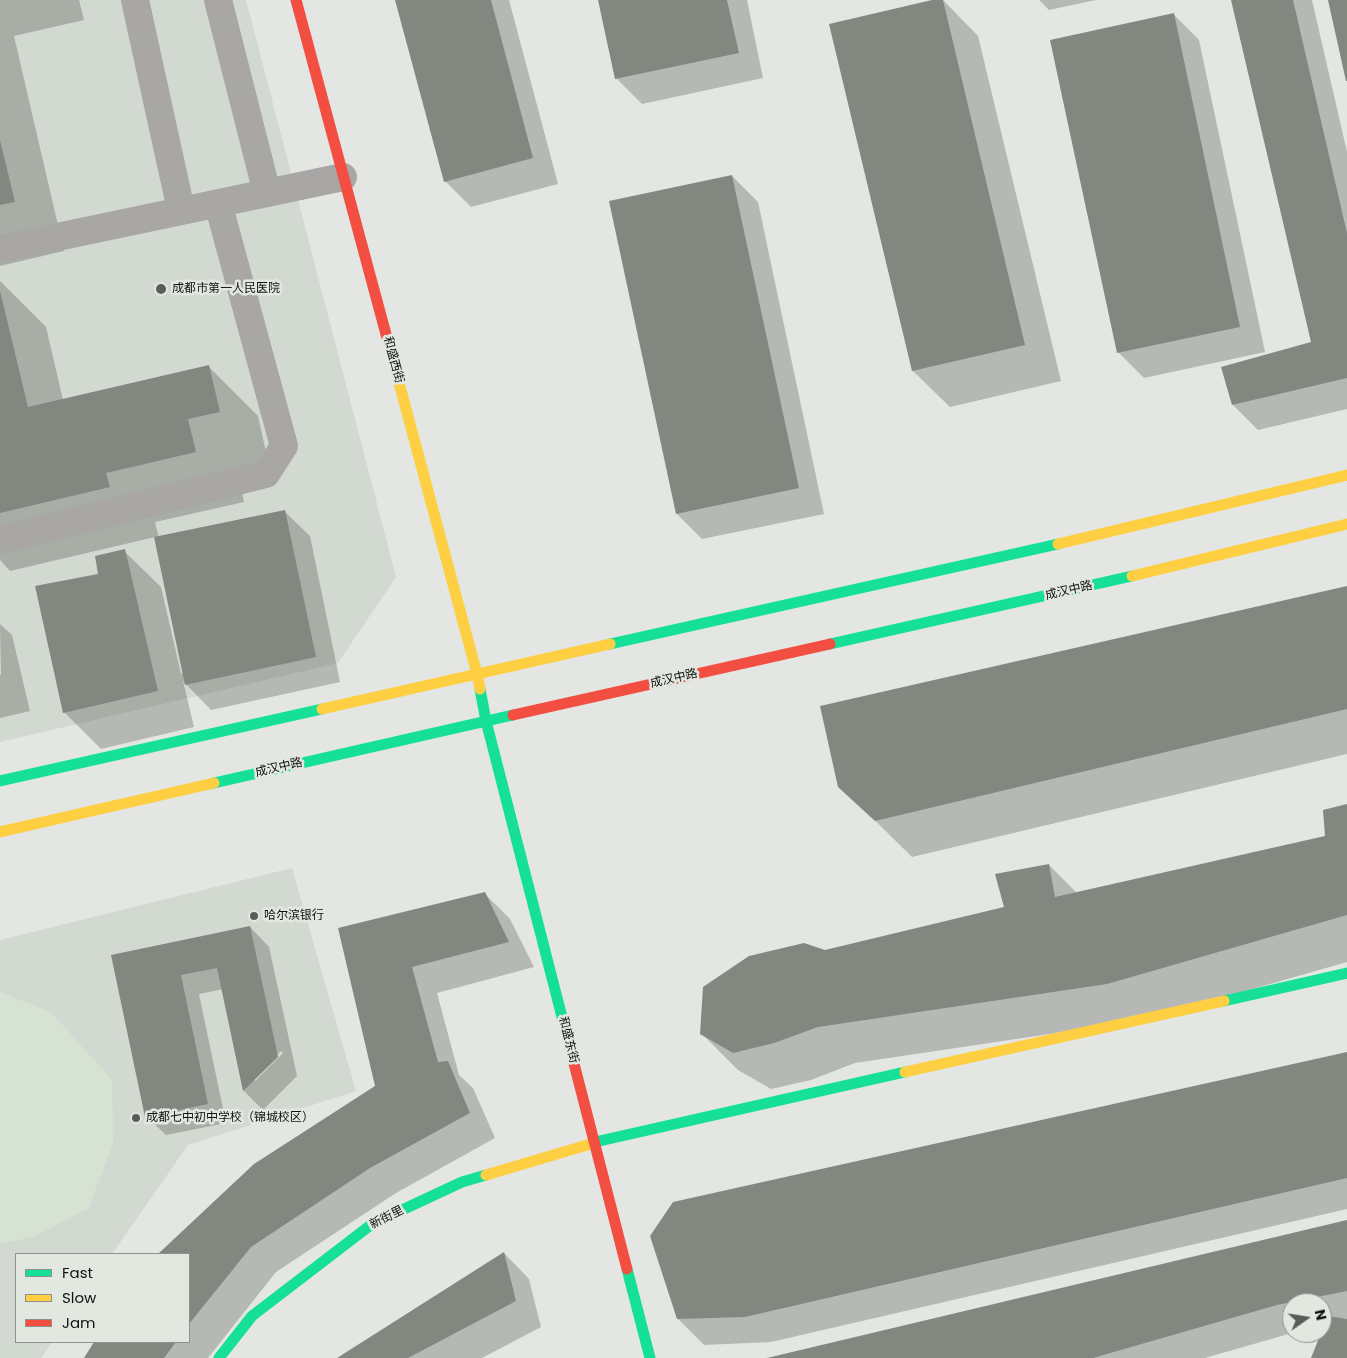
<!DOCTYPE html>
<html>
<head>
<meta charset="utf-8">
<style>
	body { margin:0 }
	#map { position:relative; width:1347px; height:1358px; overflow:hidden; background:#e3e6e2; font-family:Poppins,sans-serif }
	canvas { display:block }
	.legend { position:absolute; left:15px; top:1253px; width:175px; height:90px; box-sizing:border-box; background:#e2e8e0; border:1px solid #8e928c; margin:0; padding:6px 9px; list-style:none; font-size:15px; color:#10120f }
	.legend li { display:flex; align-items:center; gap:10px; height:25px }
	.legend b { width:25px; border:1px solid #8e928c }
	.north { position:absolute; left:1282px; top:1293px; width:50px; height:50px; box-sizing:border-box; background:#e2e8e0; border:1px solid #8e928c; border-radius:50%; rotate:77deg; font-size:14px; font-weight:700; line-height:20px; text-align:center; color:#10120f }
	.north::after { content:''; display:block; margin:auto; width:18px; height:22px; background:#5a5c59; clip-path:polygon(50% 0,100% 100%,50% 72%,0 100%) }
</style>
</head>
<body>
<div id="map">
<canvas width="1347" height="1358"></canvas>
<ul class="legend">
<li><b style="height:6px;background:#16e098"></b>Fast</li>
<li><b style="height:6px;background:#ffcf43"></b>Slow</li>
<li><b style="height:6px;background:#f24e42"></b>Jam</li>
</ul>
<div class="north">N</div>
</div>
<script>
const c = document.querySelector('canvas').getContext('2d');
c.lineJoin = 'round';
function fill(path, color) {
  c.fillStyle = color;
  c.fill(path, 'evenodd');
}
function poly(rows) {
  const path = new Path2D();
  for (const r of rows) {
    path.moveTo(r[0], r[1]);
    for (let i = 2; i < r.length; i += 2) path.lineTo(r[i], r[i + 1]);
  }
  return path;
}
function trace(path, color, width, dash) {
  c.strokeStyle = color;
  c.lineWidth = width;
  c.lineCap = dash ? 'butt' : 'round';
  c.setLineDash(dash || []);
  c.stroke(path);
}
function write(font, color, halo, rows, align = 'center') {
  c.font = font + ' Poppins,"Noto Sans SC",sans-serif';
  c.lineWidth = 5;
  c.setLineDash([]);
  c.textBaseline = 'middle';
  c.strokeStyle = halo;
  c.fillStyle = color;
  for (const [text, x, y, turn = 0] of rows) {
    c.save();
    c.translate(x, y);
    c.rotate((+turn || 0) * Math.PI / 180);
    c.textAlign = isNaN(turn) ? turn : align;
    if (halo) c.strokeText(text, 0, 0);
    c.fillText(text, 0, 0);
    c.restore();
  }
}
const built = poly([
	[0,0,246,0,396,577,338,663,0,742],
	[292,868,356,1091,188,1145,112,1254,16,1254,16,1342,52,1342,41,1358,0,1358,0,940]
]);
const green = poly([
	[0,992,51,1012,112,1080,113,1143,89,1208,35,1236,0,1244]
]);
const shadow = poly([
	[0,0,79,0,84,20,14,36,64,251,0,266],
	[396,0,509,0,558,184,471,207,445,181],
	[599,0,747,0,763,78,642,104,616,78],
	[937,0,943,0,978,36,1061,381,950,407,913,371,831,25],
	[1039,0,1096,0,1049,10],
	[1233,0,1312,0,1347,152,1347,409,1258,430,1233,405,1312,342],
	[1173,14,1199,40,1265,352,1144,378,1118,352],
	[732,176,758,202,824,514,702,539,677,514],
	[0,281,46,327,63,400,209,367,258,416,268,461,237,469,244,502,155,522,159,538,284,511,310,536,340,682,211,710,183,681,194,727,101,749,64,712,100,575,124,551,161,587,181,674,184,673,155,537,10,571,0,560],
	[1347,587,1347,754,912,857,840,786],
	[0,624,12,635,30,711,0,718,0,675,1,675],
	[1347,805,1347,962,1144,1020,855,1063,811,1080,771,1089,738,1070,702,1034,825,951,1006,908,1049,865,1077,893,1326,837],
	[485,894,510,919,534,967,437,993,459,1075,473,1088,495,1138,396,1193,276,1272,208,1358,85,1358,96,1342,189,1342,189,1254,160,1254,254,1165,377,1086,339,929],
	[250,927,269,947,297,1076,263,1110,244,1091,223,989,199,994,226,1123,166,1135,146,1116,113,956],
	[281,1051,283,1053,255,1081,255,1078],
	[1347,1053,1347,1209,771,1342,704,1345,678,1319],
	[1347,1221,1347,1358,1313,1358,1326,1325,1322,1326,1322,1303,1292,1303,1292,1333,1205,1358,769,1358],
	[504,1253,529,1279,541,1327,482,1358,340,1358]
]);
const building = poly([
	[395,0,491,0,533,158,444,182],
	[598,0,727,0,739,53,615,79],
	[932,0,943,0,1025,345,912,371,829,24],
	[1231,0,1293,0,1347,233,1347,378,1232,405,1221,367,1311,342],
	[1328,0,1347,0,1347,81,1346,81],
	[1174,13,1240,327,1117,353,1050,40],
	[0,140,15,202,0,205],
	[732,175,799,488,676,514,609,201],
	[0,291,28,407,209,365,220,412,188,419,196,452,106,473,110,487,0,513],
	[285,510,316,657,185,685,154,537],
	[125,549,158,691,63,713,35,586,98,574,95,556],
	[1347,586,1347,709,875,821,838,787,820,706],
	[1347,804,1347,915,1107,984,818,1027,774,1043,733,1053,700,1034,703,987,749,956,804,943,825,950,1004,907,995,874,1049,864,1055,897,1325,836,1323,810],
	[485,892,509,942,412,967,438,1062,448,1061,470,1113,370,1168,251,1247,189,1324,189,1254,158,1254,254,1164,375,1086,338,928],
	[250,926,278,1057,243,1091,217,968,181,975,208,1104,145,1117,111,955],
	[1347,1052,1347,1178,745,1317,677,1319,650,1236,673,1202],
	[1347,1220,1347,1291,1277,1305,1093,1358,767,1358],
	[504,1252,516,1301,408,1358,337,1358],
	[1328,1316,1347,1319,1347,1358,1311,1358],
	[94,1342,176,1342,164,1358,84,1358]
]);
const street = poly([
	[135,0,181,210],
	[218,0,267,193,343,177],
	[0,249,267,193],
	[0,540,266,474,284,446,218,203]
]);
const fast = poly([
	[610,644,1058,544],
	[830,644,1132,576],
	[480,689,486,721,571,1052],
	[0,781,322,709],
	[214,783,513,715],
	[1224,1001,1347,973],
	[595,1142,905,1072],
	[627,1269,650,1358],
	[219,1358,252,1316,372,1224,462,1182,486,1175]
]);
const slow = poly([
	[387,338,477,674,480,689],
	[1058,544,1347,475],
	[1132,576,1347,524],
	[322,709,610,644],
	[0,832,214,783],
	[905,1072,1224,1001],
	[486,1175,594,1143]
]);
const jam = poly([
	[296,0,387,338],
	[513,715,830,644],
	[571,1052,627,1269]
]);
const markers = [
	[161,289,6,"#5a5c59"],
	[254,916,5,"#5a5c59"],
	[136,1118,5,"#5a5c59"]
];
const poiNames = [
	["成都市第一人民医院",172,289],
	["哈尔滨银行",264,916],
	["成都七中初中学校（锦城校区）",146,1118]
];
const streetNames = [
	["和盛西街",393,360,75],
	["成汉中路",1069,591,-13],
	["成汉中路",674,679,-13],
	["成汉中路",279,768,-13],
	["和盛东街",568,1040,76],
	["新街里",387,1218,-27]
];
fill(built, '#d2d9d0');
fill(green, '#d7e3d2');
fill(shadow, '#0003');
fill(building, '#828780');
trace(street, '#a9a6a6', 28);
trace(fast, '#16e098', 11);
trace(slow, '#ffcf43', 11);
trace(jam, '#f24e42', 11);
for (const [x, y, r, color] of markers) {
  const dot = new Path2D();
  dot.arc(x, y, r, 0, 2 * Math.PI);
  c.fillStyle = color;
  c.fill(dot);
  trace(dot, '#e2e8e0', 2);
}
write('12px', '#10120f', '#e2e8e0', poiNames, 'left');
write('12px', '#10120f', '#e2e8e0', streetNames);
</script>
</body>
</html>
